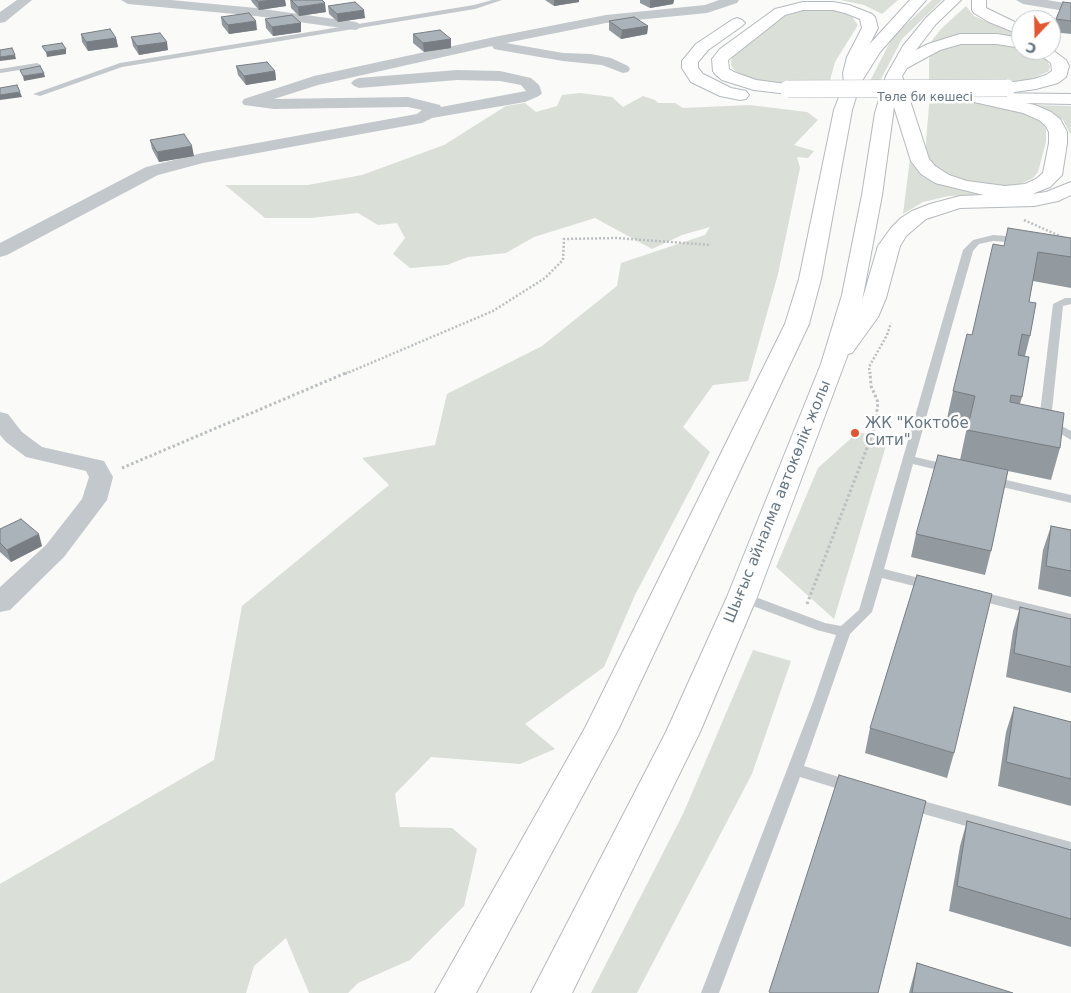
<!DOCTYPE html>
<html>
<head>
<meta charset="utf-8">
<style>
	body { margin:0 }
	#map { position:relative; width:1071px; height:993px; overflow:hidden; background:#fafaf8; font-family:"DejaVu Sans",sans-serif }
	canvas { display:block }
	.north { position:absolute; left:1011px; top:10px; width:50px; height:50px; box-sizing:border-box; background:#fff; border:1px solid #c1c8cd; border-radius:50%; rotate:201deg; font-size:14px; font-weight:700; line-height:20px; text-align:center; color:#657683 }
	.north::after { content:''; display:block; margin:auto; width:18px; height:22px; background:#e4572e; clip-path:polygon(50% 0,100% 100%,50% 72%,0 100%) }
</style>
</head>
<body>
<div id="map">
<canvas width="1071" height="993"></canvas>
<div class="north">С</div>
</div>
<script>
const c = document.querySelector('canvas').getContext('2d');
c.lineJoin = 'round';
function fill(path, color) {
  c.fillStyle = color;
  c.fill(path, 'evenodd');
}
function poly(rows) {
  const path = new Path2D();
  for (const r of rows) {
    path.moveTo(r[0], r[1]);
    for (let i = 2; i < r.length; i += 2) path.lineTo(r[i], r[i + 1]);
  }
  return path;
}
function trace(path, color, width, dash) {
  c.strokeStyle = color;
  c.lineWidth = width;
  c.lineCap = dash ? 'butt' : 'round';
  c.setLineDash(dash || []);
  c.stroke(path);
}
function write(font, color, halo, rows, align = 'center') {
  c.font = font + ' "DejaVu Sans",sans-serif';
  c.lineWidth = 5;
  c.setLineDash([]);
  c.textBaseline = 'middle';
  c.strokeStyle = halo;
  c.fillStyle = color;
  for (const [text, x, y, turn = 0] of rows) {
    c.save();
    c.translate(x, y);
    c.rotate((+turn || 0) * Math.PI / 180);
    c.textAlign = isNaN(turn) ? turn : align;
    if (halo) c.strokeText(text, 0, 0);
    c.fillText(text, 0, 0);
    c.restore();
  }
}
const green = poly([
	[840,0,898,0,882,14,864,5],
	[932,0,942,0,902,39,880,81,870,81,892,38],
	[966,6,974,16,1021,36,1021,40,955,36,930,43,941,29],
	[808,9,839,11,852,17,858,25,835,62,829,84,759,82,735,71,731,65,732,56,782,17],
	[980,41,1021,46,1021,50,1032,50,1046,59,1050,66,1049,71,1032,79,1006,83,974,84,982,104,1002,106,1025,112,1039,119,1046,128,1046,142,1038,172,1033,178,1023,183,1012,186,980,185,949,177,927,161,925,153,929,106,929,59,932,53,950,45],
	[580,93,612,97,623,107,643,96,655,100,658,103,675,103,683,108,750,105,807,112,818,120,794,145,814,151,808,158,797,157,800,168,778,274,748,381,713,385,683,427,710,452,635,595,604,667,525,724,555,749,520,764,431,757,395,794,400,827,452,828,477,849,464,906,410,960,358,983,348,993,309,993,286,938,254,966,246,993,0,993,0,884,214,760,242,606,389,485,362,458,435,445,447,394,542,346,617,286,621,263,705,235,710,227,682,235,652,249,595,218,534,237,506,253,468,257,447,265,410,268,393,254,405,238,397,223,378,225,358,213,311,218,265,218,225,185,308,185,362,175,444,145,506,106,525,103,536,112,557,106,562,95],
	[1032,105,1071,106,1071,135,1063,120,1042,108],
	[910,159,921,174,941,184,981,195,949,196,923,202,903,214],
	[858,432,888,439,834,619,776,567,818,468],
	[753,650,791,661,752,774,637,993,591,993,683,814]
]);
const pathFar1 = poly([
	[1024,220,1071,241],
	[345,374,493,311,545,278,563,260,564,239,617,238,711,245],
	[870,374,869,367,887,335,891,323]
]);
const path = poly([
	[122,468,348,372],
	[807,604,875,427,878,402,871,386,870,372]
]);
const lane = poly([
	[492,0,502,0,475,9,122,67,40,96,33,94,120,63,474,5,492,0],
	[37,63,41,65,40,67,0,73,0,69,37,63],
	[993,235,1020,237,1025,240,1020,243,993,241,979,244,973,251,915,457,954,466,956,469,950,473,913,464,884,569,935,582,937,585,935,588,930,590,882,578,872,612,850,634,804,766,858,783,860,787,858,791,852,793,800,777,719,993,701,993,813,702,836,635,817,630,737,600,735,597,737,594,742,592,825,623,841,626,859,610,963,250,973,240,993,235],
	[1065,298,1071,298,1071,304,1063,306,1051,420,1071,431,1071,440,1039,421,1053,304,1065,298],
	[989,476,1071,495,1071,503,985,483,983,480,985,477,989,476],
	[974,590,1071,614,1071,624,969,598,967,595,969,592,974,590],
	[909,797,1071,842,1071,856,903,808,901,803,903,798,909,797]
]);
const street = poly([
	[17,0,32,0,5,22,0,23,0,12,17,0],
	[121,0,171,0,256,8,356,22,363,26,356,30,256,16,128,4,121,0],
	[719,0,739,0,737,3,707,13,606,23,506,43,563,53,591,54,611,58,628,66,630,69,628,72,623,73,602,65,563,61,499,50,494,49,492,46,318,85,274,99,408,97,440,105,441,107,526,91,521,85,500,81,457,80,359,88,354,86,351,83,354,80,359,78,457,70,500,71,531,78,539,85,542,93,539,96,525,102,432,118,422,123,203,163,158,175,7,255,0,257,0,243,146,167,202,153,417,114,422,110,408,107,274,109,244,105,242,102,244,99,314,76,499,36,606,15,705,5,719,0],
	[1016,0,1047,0,1071,4,1071,12,1023,4,1016,0],
	[0,412,8,414,22,432,42,447,104,461,113,477,107,500,64,557,10,610,0,612,0,587,46,545,82,499,89,477,86,471,26,457,6,442,0,435,0,412]
]);
const secondary = poly([
	[803,2,833,2,849,5,872,14,875,17,878,28,863,57,859,73,860,84,858,88,846,88,844,84,843,73,847,57,862,28,860,19,845,13,833,10,803,10,785,15,728,60,729,69,734,72,756,80,794,85,796,89,794,93,788,94,754,90,722,80,715,74,713,71,712,59,720,49,775,9,803,2],
	[737,18,742,20,745,23,742,26,708,50,698,62,698,68,703,74,731,88,746,91,749,95,746,99,740,100,720,96,691,82,682,68,682,61,696,44,732,20,737,18],
	[980,93,1071,94,1071,104,974,102,971,98,974,94,980,93]
]);
const primary = poly([
	[910,0,926,0,880,52,860,84,852,110,821,279,809,324,618,730,476,993,435,993,585,728,785,324,799,279,834,110,844,84,867,47,910,0],
	[945,0,961,0,936,24,916,50,928,44,960,34,997,34,1021,38,1021,48,997,44,961,44,940,50,907,68,902,76,929,159,935,166,949,175,967,181,1005,186,1025,184,1036,179,1043,173,1049,143,1049,132,1046,126,1039,120,1023,113,974,102,971,98,974,94,980,93,1035,105,1051,112,1060,119,1067,132,1067,143,1062,175,1050,187,1032,194,1046,192,1071,182,1071,195,1058,201,1034,206,960,208,926,219,906,236,900,246,886,298,878,317,852,353,848,354,757,597,700,732,572,993,531,993,666,732,727,597,821,364,842,295,862,195,875,113,886,76,903,46,926,18,945,0],
	[894,107,911,161,921,174,935,183,984,195,960,196,930,204,912,211,901,218,891,228,878,246,862,301,882,195,894,107],
	[972,0,986,0,986,8,1021,25,1021,35,989,22,974,13,972,10,972,0],
	[1051,49,1066,60,1069,66,1066,77,1058,83,1036,89,1007,93,1001,92,999,88,1001,84,1034,79,1046,75,1052,71,1051,63,1034,50,1051,49]
]);
const secondaryBridge = poly([
	[788,89,1007,88]
]);
const wall = poly([
	[251,0,285,0,286,6,259,10,252,2],
	[290,0,326,12,299,16,291,8],
	[545,0,579,0,579,2,554,6],
	[640,0,674,0,673,4,650,8,640,3],
	[1071,3,1071,34,1053,32,1056,19],
	[328,6,365,18,338,22,329,14],
	[221,17,257,30,229,34,222,25],
	[265,19,301,23,301,32,273,36,266,28],
	[609,21,648,26,647,34,621,39,609,30],
	[81,34,116,38,118,47,88,51,82,42],
	[413,34,451,39,451,48,424,52,413,43],
	[131,37,168,50,139,55,133,46],
	[236,66,275,71,276,80,246,85,238,75],
	[150,140,194,156,159,162,152,149],
	[1071,238,1071,288,1033,281,1029,302,1030,336,1025,356,1022,397,1020,404,1060,448,1051,480,1008,471,991,551,985,575,911,557,916,534,960,460,967,427,946,423,953,391,972,335,1004,246],
	[1051,526,1071,530,1071,597,1038,589,1043,550],
	[0,529,42,546,11,562,0,552],
	[1020,607,1071,619,1071,693,1006,677,1013,631],
	[1014,707,1071,722,1071,806,998,786,1006,732],
	[870,728,954,753,947,778,865,753],
	[967,821,1071,850,1071,947,949,911,960,846],
	[917,963,1013,993,909,993]
]);
const shadedWall = poly([
	[272,0,285,0,286,6,259,10,258,2],
	[554,0,579,0,579,2,554,6],
	[650,0,674,0,673,4,650,8],
	[325,3,326,12,299,16,298,7],
	[364,10,365,18,338,22,337,14],
	[256,21,257,30,229,34,228,25],
	[301,23,301,32,273,36,272,27],
	[648,26,647,34,621,39,622,30],
	[116,38,118,47,88,51,86,42],
	[451,39,451,48,424,52,423,43],
	[167,42,168,50,139,55,137,46],
	[66,49,66,54,47,57,46,52],
	[15,55,16,59,0,61,0,57],
	[275,71,276,80,246,85,244,76],
	[44,73,45,77,24,81,23,76],
	[20,92,22,97,0,100,0,95],
	[192,146,194,156,159,162,157,152],
	[39,534,42,546,11,562,7,550]
]);
const building = poly([
	[256,0,272,0,258,2,256,0],
	[291,0,322,0,325,3,298,7,291,0],
	[355,2,364,10,337,14,328,6,355,2],
	[1063,2,1071,3,1071,21,1056,19,1063,2],
	[249,13,256,21,228,25,221,17,249,13],
	[292,15,301,23,272,27,265,19,292,15],
	[634,17,648,26,622,30,609,21,634,17],
	[110,29,116,38,86,42,81,34,110,29],
	[440,30,451,39,423,43,413,34,440,30],
	[160,33,167,42,137,46,131,37,160,33],
	[62,43,66,49,46,52,42,46,62,43],
	[12,48,15,55,0,57,0,50,12,48],
	[267,62,275,71,244,76,236,66,267,62],
	[40,66,44,73,23,76,20,70,40,66],
	[17,85,20,92,0,95,0,88,17,85],
	[184,134,192,146,157,152,150,140,184,134],
	[1008,228,1071,238,1071,257,1038,252,1029,302,1036,303,1030,336,1022,334,1018,355,1029,357,1022,397,1011,395,1010,402,1064,413,1060,448,967,430,975,396,953,391,967,334,972,335,993,244,1004,246,1008,228],
	[938,455,1008,470,991,551,916,534,938,455],
	[21,519,39,534,7,550,0,543,0,529,21,519],
	[1051,526,1071,530,1071,571,1046,566,1051,526],
	[917,575,992,594,954,753,870,728,917,575],
	[1020,607,1071,619,1071,667,1014,653,1020,607],
	[1014,707,1071,722,1071,779,1006,762,1014,707],
	[839,775,926,801,878,993,771,993,769,992,839,775],
	[967,821,1071,850,1071,919,957,886,967,821],
	[917,963,1013,993,912,993,917,963]
]);
const markers = [
	[855,433,5,"#e4572e"]
];
const farStreetnames = [
	["Төле би көшесі",925,98]
];
const poiNames = [
	["ЖК \"Коктобе",865,424],
	["Сити\"",865,441]
];
const streetNames = [
	["Шығыс айналма автокөлік жолы",778,502,-68]
];
fill(green, '#dadfd7');
trace(secondary, '#b3babf', 2);
trace(primary, '#b5babe', 2);
trace(pathFar1, '#bbbfc2', 2.5, [2, 2]);
trace(path, '#bbbfc2', 3, [2.5, 2.5]);
fill(lane, '#c3c8cc');
fill(street, '#c3c8cc');
fill(secondary, '#fff');
fill(primary, '#fff');
trace(secondaryBridge, '#b3babf', 18, []);
trace(secondaryBridge, '#fff', 17);
fill(wall, '#929a9f');
fill(shadedWall, '#777d82');
fill(building, '#aab3b9');
trace(building, '#777d82', 1);
for (const [x, y, r, color] of markers) {
  const dot = new Path2D();
  dot.arc(x, y, r, 0, 2 * Math.PI);
  c.fillStyle = color;
  c.fill(dot);
  trace(dot, '#fff', 2);
}
write('12px', '#657683', '#fff', farStreetnames);
write('15px', '#657683', '#fff', poiNames, 'left');
write('15px', '#657683', '#fff', streetNames);
</script>
</body>
</html>
